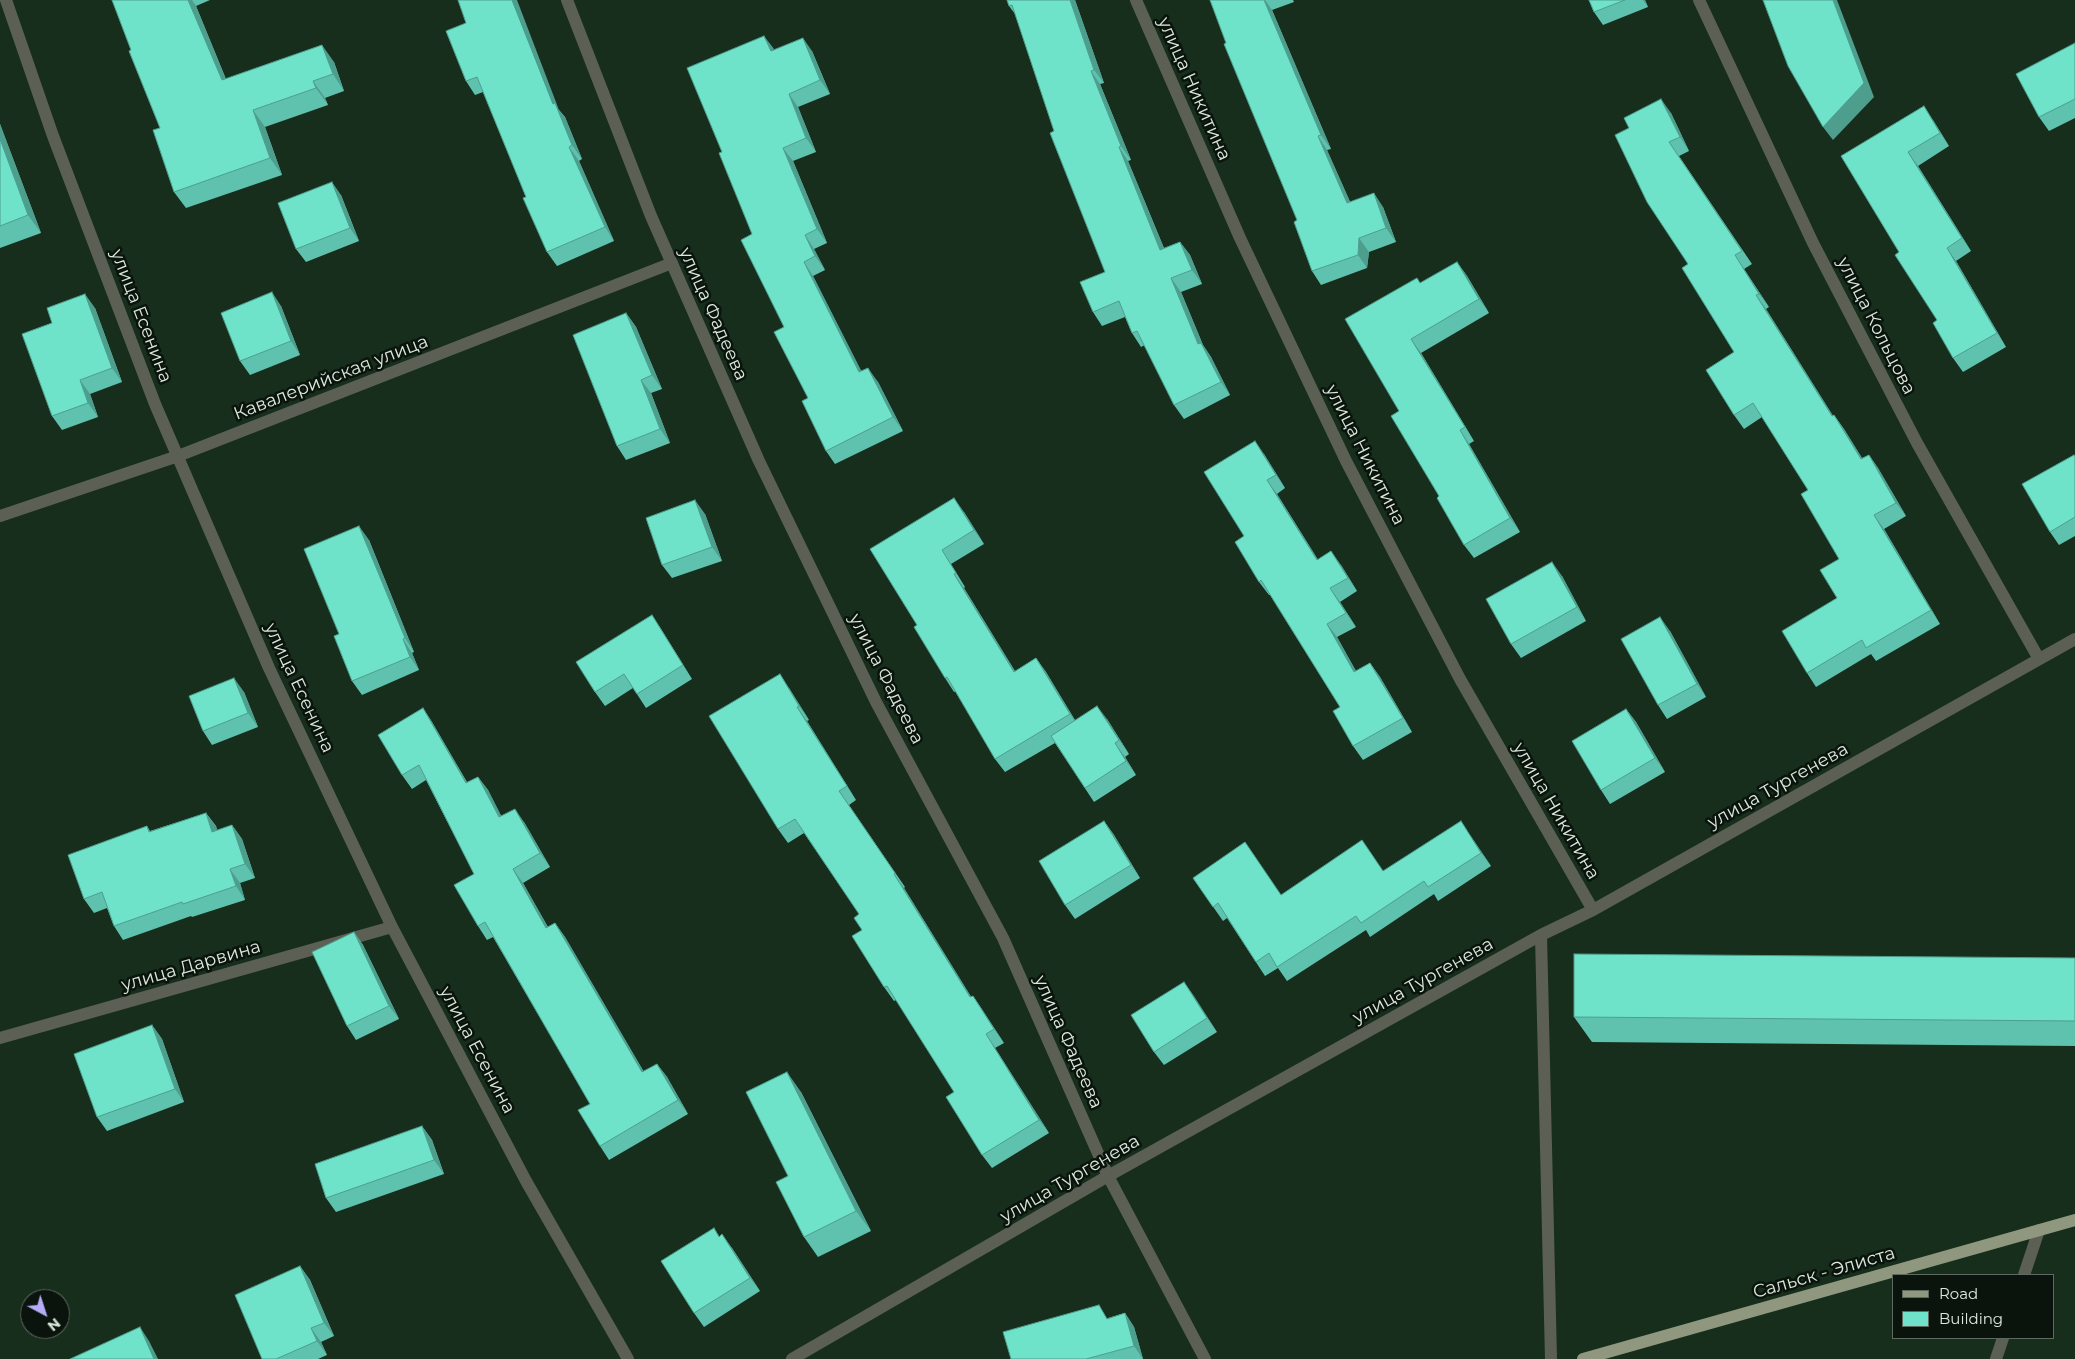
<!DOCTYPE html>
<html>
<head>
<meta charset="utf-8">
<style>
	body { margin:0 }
	#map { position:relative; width:2075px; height:1359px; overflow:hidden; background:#172e1c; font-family:Montserrat,sans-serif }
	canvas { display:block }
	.legend { position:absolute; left:1892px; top:1274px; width:162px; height:65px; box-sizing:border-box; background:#0a140c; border:1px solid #5e6960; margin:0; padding:6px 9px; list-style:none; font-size:15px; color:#dbe9dd }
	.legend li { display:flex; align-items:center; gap:10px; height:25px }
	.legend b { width:25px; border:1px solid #5e6960 }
	.north { position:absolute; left:20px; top:1289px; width:50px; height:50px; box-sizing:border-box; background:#0a140c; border:1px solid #5e6960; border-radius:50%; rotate:140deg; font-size:14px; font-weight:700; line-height:20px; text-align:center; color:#dbe9dd }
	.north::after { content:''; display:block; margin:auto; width:18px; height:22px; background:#b5acf8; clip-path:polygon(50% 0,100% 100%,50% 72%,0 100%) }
</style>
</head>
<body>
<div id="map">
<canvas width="2075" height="1359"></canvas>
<ul class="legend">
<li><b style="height:6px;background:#8f977e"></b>Road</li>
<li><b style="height:14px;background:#6fe2ca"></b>Building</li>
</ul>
<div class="north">N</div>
</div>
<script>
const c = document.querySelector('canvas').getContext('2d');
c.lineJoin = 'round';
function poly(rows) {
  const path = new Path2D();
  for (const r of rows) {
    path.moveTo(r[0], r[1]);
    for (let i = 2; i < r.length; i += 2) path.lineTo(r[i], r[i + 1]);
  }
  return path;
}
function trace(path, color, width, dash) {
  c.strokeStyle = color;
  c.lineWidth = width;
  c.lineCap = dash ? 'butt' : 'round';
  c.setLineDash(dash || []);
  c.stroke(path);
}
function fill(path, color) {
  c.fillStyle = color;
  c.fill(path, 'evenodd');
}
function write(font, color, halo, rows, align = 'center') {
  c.font = font + ' Montserrat,sans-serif';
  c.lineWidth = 5;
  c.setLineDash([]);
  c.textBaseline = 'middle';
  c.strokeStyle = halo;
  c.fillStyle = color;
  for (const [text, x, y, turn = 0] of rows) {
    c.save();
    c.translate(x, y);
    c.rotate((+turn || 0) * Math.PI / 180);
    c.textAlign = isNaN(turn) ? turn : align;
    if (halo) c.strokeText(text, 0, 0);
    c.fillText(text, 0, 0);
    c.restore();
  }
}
const minor = poly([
	[6,0,53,136,155,404,269,668,392,927,526,1181,628,1359],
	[567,0,651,216,759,461,876,702,1003,938,1108,1176,1205,1359],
	[1136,0,1240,238,1346,461,1460,679,1593,910],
	[1699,0,1813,243,1917,443,2039,659],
	[0,516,178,456,672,263],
	[1541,935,1551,1359],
	[0,1038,392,927],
	[2024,1275,2039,1230],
	[792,1359,1108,1176,1541,935,1593,910,2075,639],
	[1996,1359,2003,1338]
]);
const primary = poly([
	[1583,1359,2075,1220]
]);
const wall = poly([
	[112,0,210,0,196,6,226,79,334,62,344,91,325,98,328,105,265,127,282,175,186,208,174,192,160,128,131,50],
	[1007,0,1075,0,1104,83,1100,84,1131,160,1128,161,1164,248,1180,242,1190,255,1202,284,1181,292,1203,345,1211,357,1230,395,1184,419,1174,405,1145,345,1141,347,1132,333,1125,317,1102,326,1093,312,1105,272,1054,131,1015,14,1009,6],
	[1210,0,1293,0,1294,2,1272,10,1331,149,1327,150,1350,202,1383,207,1396,242,1369,252,1367,268,1321,285,1312,271,1297,220],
	[1589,0,1645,0,1648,7,1603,25,1594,12],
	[466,23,559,110,565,117,582,159,579,161,614,241,557,266,547,252,526,197,483,92,475,95,466,81],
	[2075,43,2075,118,2049,131,2039,117],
	[774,50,812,51,830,94,798,107,816,152,793,161,827,243,814,249,825,270,813,276,861,371,878,382,903,431,835,464,826,451,752,234,722,152],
	[1671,113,1689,151,1679,156,1752,264,1744,269,1769,307,1766,309,1833,416,1834,415,1844,429,1862,458,1869,455,1878,468,1906,516,1884,529,1940,624,1876,661,1871,654,1816,687,1807,673,1837,598,1839,559,1808,490,1762,417,1744,429,1734,415,1734,352,1688,264,1629,128],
	[1933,120,1949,146,1918,166,1971,251,1956,261,2006,347,1963,372,1953,358,1937,320,1899,252,1841,156],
	[0,124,41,233,0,248],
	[341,195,359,241,306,262,296,249],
	[1457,262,1467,276,1489,313,1421,353,1474,441,1469,444,1520,532,1474,558,1464,545,1439,496,1399,411,1420,283],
	[281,306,300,355,250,375,240,361],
	[95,308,122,382,90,394,98,417,62,430,52,416],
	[626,313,636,327,662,389,651,393,670,443,626,460,617,446],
	[1264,454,1285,488,1277,494,1318,560,1341,565,1357,591,1340,602,1356,627,1337,637,1356,671,1370,663,1380,677,1412,732,1363,760,1353,746,1340,707,1270,595,1269,595,1259,582],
	[2075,456,2075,536,2059,545,2050,532],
	[964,512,984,544,951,564,965,587,964,588,1015,671,1036,658,1046,672,1075,720,1107,719,1129,754,1125,757,1136,775,1094,802,1055,743,1005,772,995,759,956,691,954,692,945,678,917,625,870,549],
	[705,514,722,561,672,578,662,565],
	[369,540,414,652,412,653,419,670,362,695,352,681,339,634],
	[1562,576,1586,621,1521,658,1511,644],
	[652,615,661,629,692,679,646,708,633,688,605,706,595,692],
	[1670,631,1706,697,1667,719,1658,705],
	[789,688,809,720,807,721,856,800,849,805,905,887,904,888,971,997,973,996,1004,1043,995,1048,1049,1133,992,1168,982,1155,954,1092,896,1000,894,1001,884,987,862,930,859,914,804,833,788,843,778,829],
	[244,692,258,727,212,745,203,731],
	[423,708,432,722,467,782,478,777,488,790,501,816,524,822,550,867,523,883,548,927,555,923,565,937,644,1072,657,1064,667,1077,688,1114,609,1160,600,1146,590,1104,493,937,487,940,478,926,474,874,426,780,412,789,402,775],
	[1626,709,1636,722,1665,772,1610,804,1601,790],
	[206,813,216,826,217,830,232,825,242,839,255,878,240,883,245,900,192,917,191,916,123,940,114,926,107,908,94,913,84,899,147,826,150,831],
	[1104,821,1114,835,1140,878,1075,919,1065,905],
	[1470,835,1491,866,1438,901,1434,894,1370,937,1366,930,1287,981,1278,968,1265,976,1227,918,1223,921,1193,878,1281,895,1383,871],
	[354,932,363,945,399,1019,356,1040,347,1026],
	[2075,958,2075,1046,1592,1042,1574,1017],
	[1184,982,1217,1032,1164,1065,1154,1052],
	[152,1025,162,1039,184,1102,107,1131,97,1117],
	[801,1092,871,1231,818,1257,804,1237,788,1176],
	[422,1126,432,1140,444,1174,336,1212,326,1198],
	[714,1228,719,1236,732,1248,760,1291,704,1327,694,1313],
	[300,1266,310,1280,334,1336,321,1342,327,1355,318,1359,262,1359],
	[1125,1313,1134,1327,1143,1359,1011,1359,1108,1318]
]);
const shadedWall = poly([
	[188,0,192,0,196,6,233,97,222,80],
	[512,0,517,0,559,110,565,117,582,159,572,145,553,104],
	[1070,0,1075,0,1104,83,1094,70],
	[1264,0,1265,0,1272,10,1331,149,1321,135],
	[1643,0,1645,0,1648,7],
	[1833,0,1837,0,1874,97,1833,140,1823,127],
	[764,36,774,49,771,51],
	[803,38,812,51,830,94,820,80],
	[322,45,334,62,344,91,333,74],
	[1091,71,1100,84,1131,160,1121,146],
	[313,81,325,98,328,105,316,88],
	[789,94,798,107,816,152,806,138],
	[1661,99,1671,113,1689,151,1680,137],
	[1924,106,1933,120,1949,146,1940,133],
	[253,110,265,127,282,175,270,158],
	[0,124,41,233,28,215,0,139],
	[1318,136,1327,150,1357,217,1347,203],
	[569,147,579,161,614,241,605,227],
	[1119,147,1128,161,1170,263,1160,250],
	[783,148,793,161,827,243,817,229],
	[1908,152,1918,166,1971,251,1962,238],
	[332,182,341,195,359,241,350,228],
	[1374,193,1383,207,1396,242,1386,228],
	[805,235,814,249,825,270,815,256],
	[1359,238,1369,252,1367,268,1358,255],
	[1180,242,1190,255,1202,284,1192,270],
	[1947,248,1956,261,2006,347,1997,333],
	[1735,255,1744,269,1769,307,1759,294],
	[804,262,813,276,869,386,859,372],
	[1457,262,1467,276,1489,313,1479,299],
	[1171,278,1181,292,1203,345,1211,357,1230,395,1221,382,1198,344],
	[272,292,281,306,300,355,291,341],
	[85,294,95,308,122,382,112,368],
	[1756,295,1766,309,1842,430,1832,416],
	[626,313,636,327,662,389,652,375],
	[1411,339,1421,353,1474,441,1465,427],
	[868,368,878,382,903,431,893,417],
	[80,380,90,394,98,417,88,403],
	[641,380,651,393,670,443,660,429],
	[1834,415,1844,429,1871,473,1861,459],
	[1460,430,1469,444,1520,532,1510,518],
	[1255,441,1264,454,1285,488,1276,475],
	[1869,455,1878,468,1906,516,1896,503],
	[1267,480,1277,494,1327,574,1317,560],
	[954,498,964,512,984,544,974,530],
	[695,500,705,514,722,561,712,547],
	[1874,515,1884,529,1940,624,1931,610],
	[359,526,369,540,414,652,405,638],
	[1331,551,1341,565,1357,591,1348,578],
	[1552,562,1562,576,1586,621,1577,607],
	[954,574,964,588,1023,685,1014,672],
	[1330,588,1340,602,1356,627,1346,613],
	[652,615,661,629,692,679,683,665],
	[1660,617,1670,631,1706,697,1697,684],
	[1327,624,1337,637,1364,686,1354,672],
	[403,639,412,653,419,670,410,657],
	[1036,658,1046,672,1079,728,1070,714],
	[1370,663,1380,677,1412,732,1403,718],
	[780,674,789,688,809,720,799,706],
	[234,678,244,692,258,727,248,713],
	[1097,706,1107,719,1129,754,1119,740],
	[797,707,807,721,856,800,847,786],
	[423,708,432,722,475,797,466,783],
	[1626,709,1636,722,1665,772,1655,758],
	[1115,743,1125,757,1136,775,1126,761],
	[478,777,488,790,509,831,499,817],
	[515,809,524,822,550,867,540,853],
	[206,813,216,826,222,845,212,832],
	[1104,821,1114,835,1140,878,1131,865],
	[1461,821,1470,835,1491,866,1481,853],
	[232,825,242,839,255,878,245,864],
	[230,869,240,883,245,900,236,886],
	[513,869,523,883,556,942,546,928],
	[894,874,904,888,980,1011,970,997],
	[555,923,565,937,652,1086,642,1072],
	[354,932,363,945,399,1019,389,1006],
	[1184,982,1194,996,1217,1032,1207,1018],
	[973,996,982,1009,1004,1043,994,1029],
	[152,1025,162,1039,184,1102,175,1089],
	[986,1034,995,1048,1049,1133,1039,1120],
	[657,1064,667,1077,688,1114,678,1100],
	[787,1072,801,1092,871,1231,856,1211],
	[422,1126,432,1140,444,1174,434,1160],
	[722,1234,732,1248,760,1291,750,1278],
	[300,1266,310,1280,334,1336,324,1323],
	[1125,1313,1134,1327,1143,1359,1134,1346],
	[140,1327,149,1341,158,1359,154,1359],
	[311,1328,321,1342,327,1355,317,1341]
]);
const building = poly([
	[112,0,188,0,222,80,322,45,333,74,313,81,316,88,253,110,270,158,174,192,153,130,160,128,129,51,131,50,112,0],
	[458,0,512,0,553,104,555,103,572,145,569,147,605,227,547,252,523,198,526,197,477,77,466,81,446,31,466,23,458,0],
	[1007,0,1070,0,1094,70,1091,71,1121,146,1119,147,1160,250,1180,242,1192,270,1171,278,1198,344,1201,343,1221,382,1174,405,1137,331,1132,333,1119,301,1093,312,1080,282,1105,272,1050,133,1054,131,1012,5,1009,6,1007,0],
	[1210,0,1264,0,1321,135,1318,136,1347,203,1374,193,1386,228,1359,238,1358,255,1312,271,1294,222,1297,220,1224,44,1226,43,1210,0],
	[1589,0,1625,0,1594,12,1589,0],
	[1763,0,1833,0,1864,83,1823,127,1788,66,1763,0],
	[764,36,771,51,803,38,820,80,789,94,806,138,783,148,817,229,805,235,815,256,804,262,859,372,868,368,893,417,826,451,802,401,808,398,774,332,784,327,741,240,752,234,719,153,722,152,687,68,764,36],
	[2075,43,2075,99,2039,117,2016,74,2075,43],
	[1661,99,1680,137,1669,142,1742,251,1735,255,1759,294,1756,295,1832,416,1834,415,1861,459,1869,455,1896,503,1874,515,1931,610,1866,648,1862,640,1807,673,1782,631,1837,598,1820,570,1839,559,1801,494,1808,490,1753,403,1734,415,1706,370,1734,352,1682,268,1688,264,1647,202,1615,135,1629,128,1624,118,1661,99],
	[1924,106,1940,133,1908,152,1962,238,1947,248,1997,333,1953,358,1933,323,1937,320,1895,255,1899,252,1841,156,1924,106],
	[0,139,28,215,0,226,0,139],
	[332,182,350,228,296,249,278,203,332,182],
	[1457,262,1479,299,1411,339,1465,427,1460,430,1510,518,1464,545,1437,498,1439,496,1391,416,1399,411,1345,319,1417,278,1420,283,1457,262],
	[272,292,291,341,240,361,221,313,272,292],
	[85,294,112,368,80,380,88,403,52,416,22,334,52,323,47,308,85,294],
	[626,313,652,375,641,380,660,429,617,446,573,335,626,313],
	[1255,441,1276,475,1267,480,1317,560,1331,551,1348,578,1330,588,1346,613,1327,624,1354,672,1370,663,1403,718,1353,746,1333,711,1340,707,1261,580,1259,582,1235,542,1244,536,1204,472,1255,441],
	[2074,455,2075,456,2075,517,2050,532,2022,484,2074,455],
	[954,498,974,530,942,550,956,573,954,574,1014,672,1036,658,1070,714,995,759,947,677,945,678,914,627,917,625,870,549,954,498],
	[695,500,712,547,662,565,646,518,695,500],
	[359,526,405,638,403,639,410,657,352,681,334,636,339,634,304,549,359,526],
	[1552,562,1577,607,1511,644,1486,599,1552,562],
	[652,615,683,665,637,694,624,674,595,692,576,662,652,615],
	[1660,617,1697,684,1658,705,1621,639,1660,617],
	[780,674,799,706,797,707,847,786,839,791,895,873,894,874,970,997,973,996,994,1029,986,1034,1039,1120,982,1155,946,1097,954,1092,887,986,884,987,852,936,862,930,854,918,859,914,795,819,778,829,709,716,780,674],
	[234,678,248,713,203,731,189,696,234,678],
	[1097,706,1119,740,1115,743,1126,761,1085,788,1051,736,1097,706],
	[423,708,466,783,478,777,499,817,515,809,540,853,513,869,546,928,555,923,642,1072,657,1064,678,1100,600,1146,578,1110,590,1104,485,922,478,926,454,885,474,874,419,765,402,775,378,735,423,708],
	[1626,709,1655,758,1601,790,1572,741,1626,709],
	[206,813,212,832,232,825,245,864,230,869,236,886,183,904,182,902,114,926,102,892,84,899,68,855,147,826,149,832,206,813],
	[1104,821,1131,865,1065,905,1039,861,1104,821],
	[1461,821,1481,853,1428,887,1424,881,1361,923,1356,916,1277,967,1269,953,1256,962,1218,903,1213,907,1193,878,1245,842,1281,895,1362,840,1383,871,1461,821],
	[354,932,389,1006,347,1026,312,952,354,932],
	[1574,954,2075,958,2075,1021,1574,1017,1574,954],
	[1184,982,1207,1018,1154,1052,1131,1015,1184,982],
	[152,1025,175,1089,97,1117,74,1054,152,1025],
	[787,1072,856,1211,804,1237,776,1182,788,1176,746,1092,787,1072],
	[422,1126,434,1160,326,1198,315,1164,422,1126],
	[714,1228,719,1237,722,1234,750,1278,694,1313,661,1261,714,1228],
	[300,1266,324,1323,311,1328,317,1341,276,1359,262,1359,235,1295,300,1266],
	[1099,1305,1107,1319,1125,1313,1134,1346,1086,1359,1011,1359,1003,1332,1099,1305],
	[140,1327,154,1359,70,1359,140,1327]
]);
const streetNames = [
	["улица Никитина",1194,89,66],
	["улица Фадеева",713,314,66],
	["улица Есенина",141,316,69],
	["улица Кольцова",1876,326,63],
	["Кавалерийская улица",331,378,-21],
	["улица Никитина",1365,455,63],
	["улица Фадеева",886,679,63],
	["улица Есенина",299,688,65],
	["улица Тургенева",1778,786,-29],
	["улица Никитина",1556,811,60],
	["улица Дарвина",191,966,-16],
	["улица Тургенева",1423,981,-29],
	["улица Фадеева",1068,1042,66],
	["улица Есенина",477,1050,62],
	["улица Тургенева",1070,1179,-30],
	["Сальск - Элиста",1824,1273,-16]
];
trace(minor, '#5c6054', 12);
trace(primary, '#8f977e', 12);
fill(wall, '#5fc2ae');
fill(shadedWall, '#4e9e8d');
fill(building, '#6fe2ca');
trace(building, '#4e9e8d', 1);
write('18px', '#dbe9dd', '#0a140c', streetNames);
</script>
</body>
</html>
